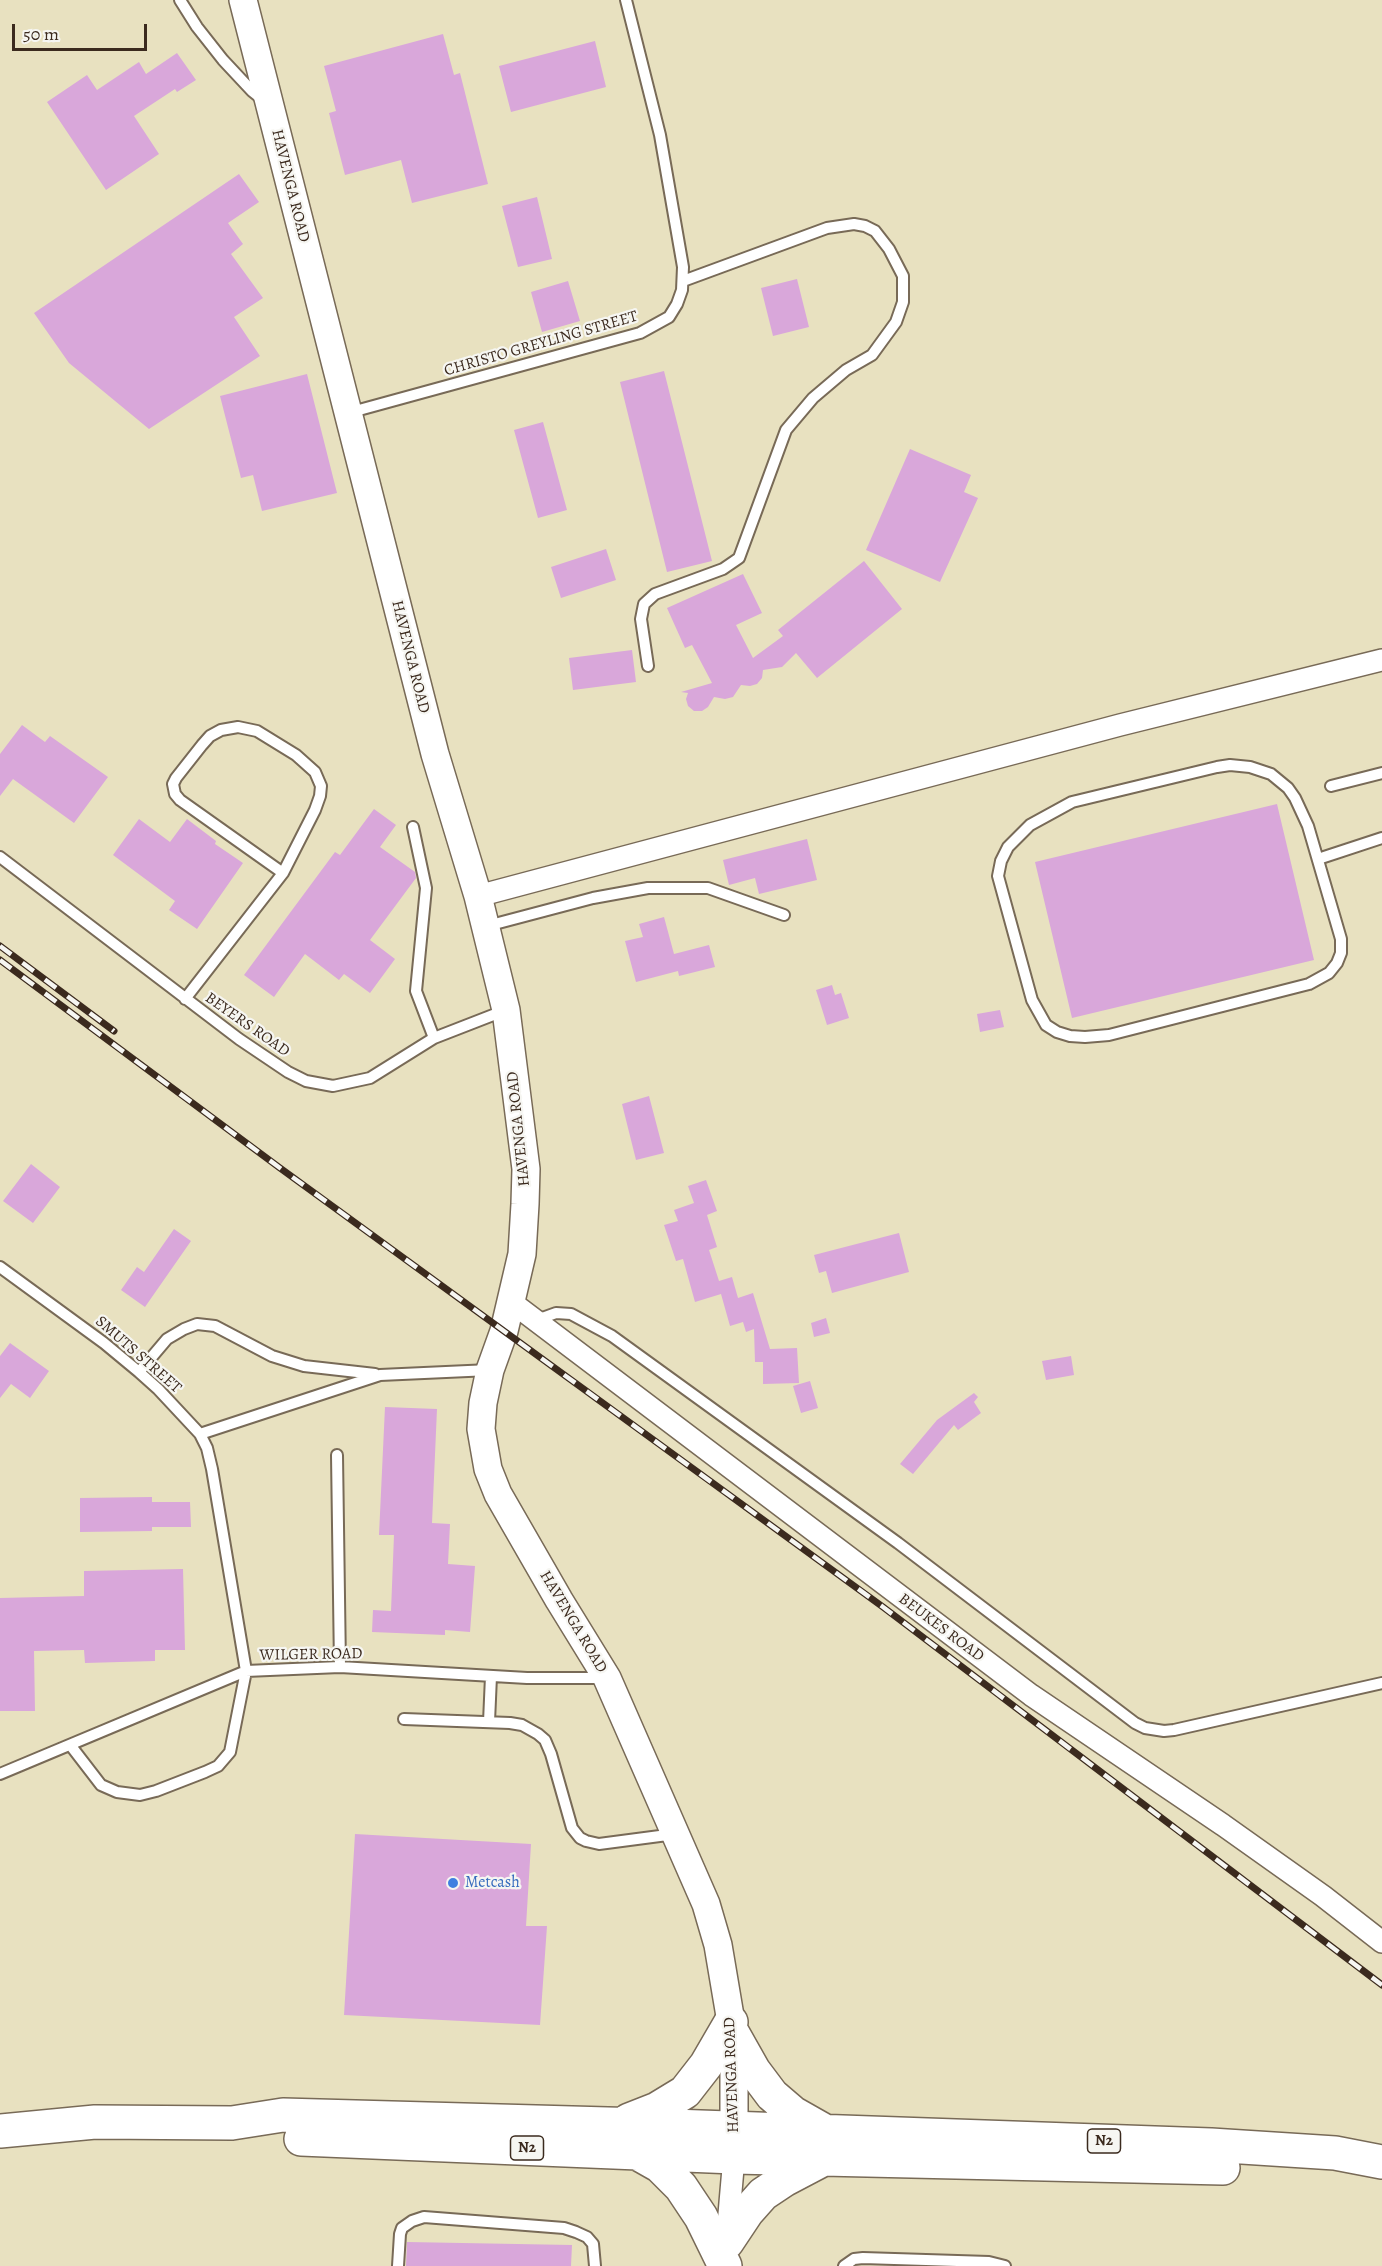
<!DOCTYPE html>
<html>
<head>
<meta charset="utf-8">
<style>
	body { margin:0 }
	#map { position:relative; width:1382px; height:2266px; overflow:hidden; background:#e8e1c0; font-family:Alegreya,serif }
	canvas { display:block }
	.scale { position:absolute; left:12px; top:24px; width:135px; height:27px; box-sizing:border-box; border:3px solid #3b2a1e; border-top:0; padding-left:8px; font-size:18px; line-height:21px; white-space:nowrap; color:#3b2a1e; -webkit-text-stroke:4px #f6f6f2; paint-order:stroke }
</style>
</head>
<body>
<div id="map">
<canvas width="1382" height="2266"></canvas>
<div class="scale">50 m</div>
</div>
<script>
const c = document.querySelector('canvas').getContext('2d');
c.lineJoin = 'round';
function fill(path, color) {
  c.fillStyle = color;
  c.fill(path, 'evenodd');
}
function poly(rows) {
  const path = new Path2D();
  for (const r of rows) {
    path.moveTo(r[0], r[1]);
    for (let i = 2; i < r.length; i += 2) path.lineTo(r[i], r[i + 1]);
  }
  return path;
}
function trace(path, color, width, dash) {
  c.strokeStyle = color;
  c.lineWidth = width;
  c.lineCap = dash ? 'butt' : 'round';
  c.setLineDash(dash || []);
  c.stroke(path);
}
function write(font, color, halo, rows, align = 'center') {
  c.font = font + ' Alegreya,serif';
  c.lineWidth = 4.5;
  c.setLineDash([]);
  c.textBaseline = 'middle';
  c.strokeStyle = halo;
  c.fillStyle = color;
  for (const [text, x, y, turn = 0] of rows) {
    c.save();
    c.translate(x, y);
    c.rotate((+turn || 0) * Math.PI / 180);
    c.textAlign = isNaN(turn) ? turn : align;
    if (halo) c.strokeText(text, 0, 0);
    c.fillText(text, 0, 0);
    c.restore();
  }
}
const building = poly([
	[443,34,454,75,460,73,488,184,412,203,401,160,345,175,329,113,336,111,324,66],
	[595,41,606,87,511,112,499,66],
	[177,53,196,80,177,92,175,89,134,116,159,154,106,190,47,102,87,75,97,90,139,62,146,74],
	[239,174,259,202,228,223,243,244,231,254,263,298,234,317,260,356,149,429,69,363,34,313],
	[537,197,552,259,518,267,502,206],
	[797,279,809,327,773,336,761,288],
	[568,281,580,321,542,332,531,292],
	[664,371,712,561,667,572,620,382],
	[307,374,337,493,262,511,253,475,241,478,220,396],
	[543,422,567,510,538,518,514,430],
	[910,449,971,475,964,492,978,498,940,582,866,550],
	[606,549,616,580,561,598,551,567],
	[864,561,902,609,817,678,796,653,782,667,763,670,762,678,757,684,750,686,741,685,733,697,725,699,714,697,708,707,702,711,694,711,688,706,686,699,688,693,681,692,712,683,692,645,685,648,667,608,743,574,762,613,736,625,753,658,783,636,778,630],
	[632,650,636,682,573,690,569,658],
	[22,725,45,742,50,736,108,777,74,823,13,779,0,796,0,754],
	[1277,804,1314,960,1072,1018,1035,862],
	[374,809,396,825,380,847,415,872,416,878,370,940,395,959,370,993,344,974,339,980,305,954,274,997,244,975,335,852,340,855],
	[139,819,170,842,187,819,216,841,215,844,243,863,197,929,169,910,175,901,113,855],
	[807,839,817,880,759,894,755,878,729,885,723,860],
	[664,917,674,954,709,945,715,967,679,976,678,971,636,982,625,941,643,937,639,924],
	[832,985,835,995,841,993,849,1018,827,1025,816,990],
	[1000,1010,1004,1027,980,1032,977,1014],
	[649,1096,664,1153,636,1160,622,1104],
	[31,1164,60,1187,33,1223,3,1201],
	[706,1180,717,1211,707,1215,717,1247,709,1250,719,1281,732,1277,738,1298,753,1293,770,1349,797,1348,799,1383,763,1384,763,1362,755,1362,754,1329,746,1332,743,1322,730,1326,721,1294,695,1302,683,1259,676,1261,664,1225,678,1221,674,1210,694,1203,688,1186],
	[174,1229,191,1241,145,1307,121,1290,137,1267,144,1272],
	[899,1233,909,1272,832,1293,826,1271,819,1273,814,1255],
	[826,1318,830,1333,814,1337,811,1323],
	[10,1343,49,1371,30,1398,11,1384,0,1398,0,1356],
	[1071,1356,1074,1375,1046,1380,1042,1361],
	[810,1381,818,1408,801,1413,793,1386],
	[974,1393,978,1397,974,1402,981,1413,958,1430,954,1425,913,1474,900,1464,937,1420],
	[385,1407,437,1409,432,1523,450,1524,448,1564,475,1566,470,1632,445,1630,445,1635,372,1632,373,1610,391,1611,394,1535,379,1535],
	[152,1497,152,1502,190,1502,191,1527,152,1527,152,1531,80,1532,80,1498],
	[183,1569,185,1650,155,1650,155,1661,85,1663,84,1650,34,1651,35,1711,0,1711,0,1598,84,1596,84,1571],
	[355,1834,531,1844,526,1926,547,1926,540,2025,344,2015],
	[407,2242,572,2245,571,2266,406,2266]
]);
const service = poly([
	[180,0,197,27,223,60,252,91,262,99],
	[348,413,640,333,669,317,677,304,682,290,683,267,660,135,626,0],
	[648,666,641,619,644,604,655,594,723,569,739,558,786,430,813,398,846,370,872,355,896,322,903,302,903,276,889,249,875,231,865,226,854,224,827,228,683,281],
	[1230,765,1250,767,1271,774,1288,788,1295,798,1308,826,1341,939,1341,953,1337,963,1329,973,1309,984,1109,1035,1085,1037,1070,1036,1057,1032,1046,1025,1032,1000,998,876,1001,861,1008,847,1030,825,1072,802,1217,767,1230,765],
	[1331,786,1382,773],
	[413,827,426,888,416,991,434,1038],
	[0,857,239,1039,288,1072,306,1081,333,1086,370,1078,434,1038,506,1010],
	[1318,859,1382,838],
	[487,926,593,898,648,888,708,888,784,915],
	[185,999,283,873,315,810,320,796,321,786,315,772,296,755,257,731,238,727,221,730,210,736,202,745,176,778,173,784,175,794,180,800,283,873],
	[0,1267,104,1343,139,1372,158,1389,200,1434,207,1448,212,1469,246,1671,230,1752,218,1766,205,1772,156,1791,140,1795,117,1792,101,1785,71,1746],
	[534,1321,556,1313,571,1314,612,1336,898,1543,1135,1723,1145,1728,1164,1731,1174,1730,1382,1683],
	[139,1372,167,1339,184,1329,197,1324,215,1326,272,1356,304,1366,375,1374],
	[200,1434,380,1375,490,1370],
	[337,1455,340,1667],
	[404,1719,510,1723,522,1725,538,1734,545,1740,551,1754,572,1828,580,1838,586,1841,599,1844,675,1834],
	[489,1722,491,1676],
	[0,1774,246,1671,340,1667,527,1678,604,1678],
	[398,2266,400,2234,402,2228,412,2221,424,2217,564,2228,576,2232,587,2237,593,2244,595,2266],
	[844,2266,854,2259,863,2258,989,2262,1005,2266]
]);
const minor = poly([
	[478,896,1120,725,1382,660],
	[510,1301,1031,1695,1223,1825,1323,1896,1382,1942],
	[727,2237,734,2157]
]);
const tertiary = poly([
	[243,0,435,754,478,896,506,1010,526,1169,525,1204,522,1254,504,1331,490,1370,483,1403,481,1429,488,1469,498,1494,559,1600,607,1678,706,1904,718,1945,731,2022,734,2063,734,2149]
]);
const trunk = poly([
	[732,2032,754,2071,772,2095,793,2113,823,2130],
	[629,2120,657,2109,685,2092,706,2065,731,2022],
	[0,2131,95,2122,232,2123,283,2115,644,2125,1211,2145,1335,2153,1382,2162],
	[301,2139,734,2157,1223,2168],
	[637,2153,660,2166,681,2187,701,2217,725,2266],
	[727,2242,747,2212,763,2194,784,2180,822,2160]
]);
const rail = poly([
	[0,946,114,1031],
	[0,960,280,1168,883,1607,1382,1985]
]);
const markers = [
	[453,1883,6,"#3f7fe0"]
];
const shields = [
	[1104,2141,33],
	[527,2148,33]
];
const shieldNames = [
	["N2",1104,2141],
	["N2",527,2148]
];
const streetNames = [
	["HAVENGA ROAD",290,186,76],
	["CHRISTO GREYLING STREET",541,344,-16],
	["HAVENGA ROAD",410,657,76],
	["BEYERS ROAD",247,1025,35],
	["HAVENGA ROAD",519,1129,-96],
	["SMUTS STREET",138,1355,41],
	["HAVENGA ROAD",573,1622,59],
	["BEUKES ROAD",941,1628,37],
	["WILGER ROAD",311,1655,-1],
	["HAVENGA ROAD",732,2075,-92]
];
const shopNames = [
	["Metcash",465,1883]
];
fill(building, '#d9a7da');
trace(service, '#786a57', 14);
trace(minor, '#786a57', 24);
trace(tertiary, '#786a57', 30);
trace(trunk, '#786a57', 36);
trace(service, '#fff', 10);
trace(minor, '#fff', 21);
trace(tertiary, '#fff', 27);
trace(trunk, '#fff', 33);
trace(rail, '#3b2a1e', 7);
trace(rail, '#f6f6f2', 4.5, [14]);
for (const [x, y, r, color] of markers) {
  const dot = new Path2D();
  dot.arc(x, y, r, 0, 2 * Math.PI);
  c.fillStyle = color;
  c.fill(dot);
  trace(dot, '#f6f6f2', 2);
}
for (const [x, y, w] of shields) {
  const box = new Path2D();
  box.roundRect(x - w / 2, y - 12, w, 24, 4.5);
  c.fillStyle = '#f6f6f2';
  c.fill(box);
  trace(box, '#3b2a1e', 1.5);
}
write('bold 15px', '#3b2a1e', null, shieldNames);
write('16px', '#3b2a1e', '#f6f6f2', streetNames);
write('16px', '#366cbe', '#f6f6f2', shopNames, 'left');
</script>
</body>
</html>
